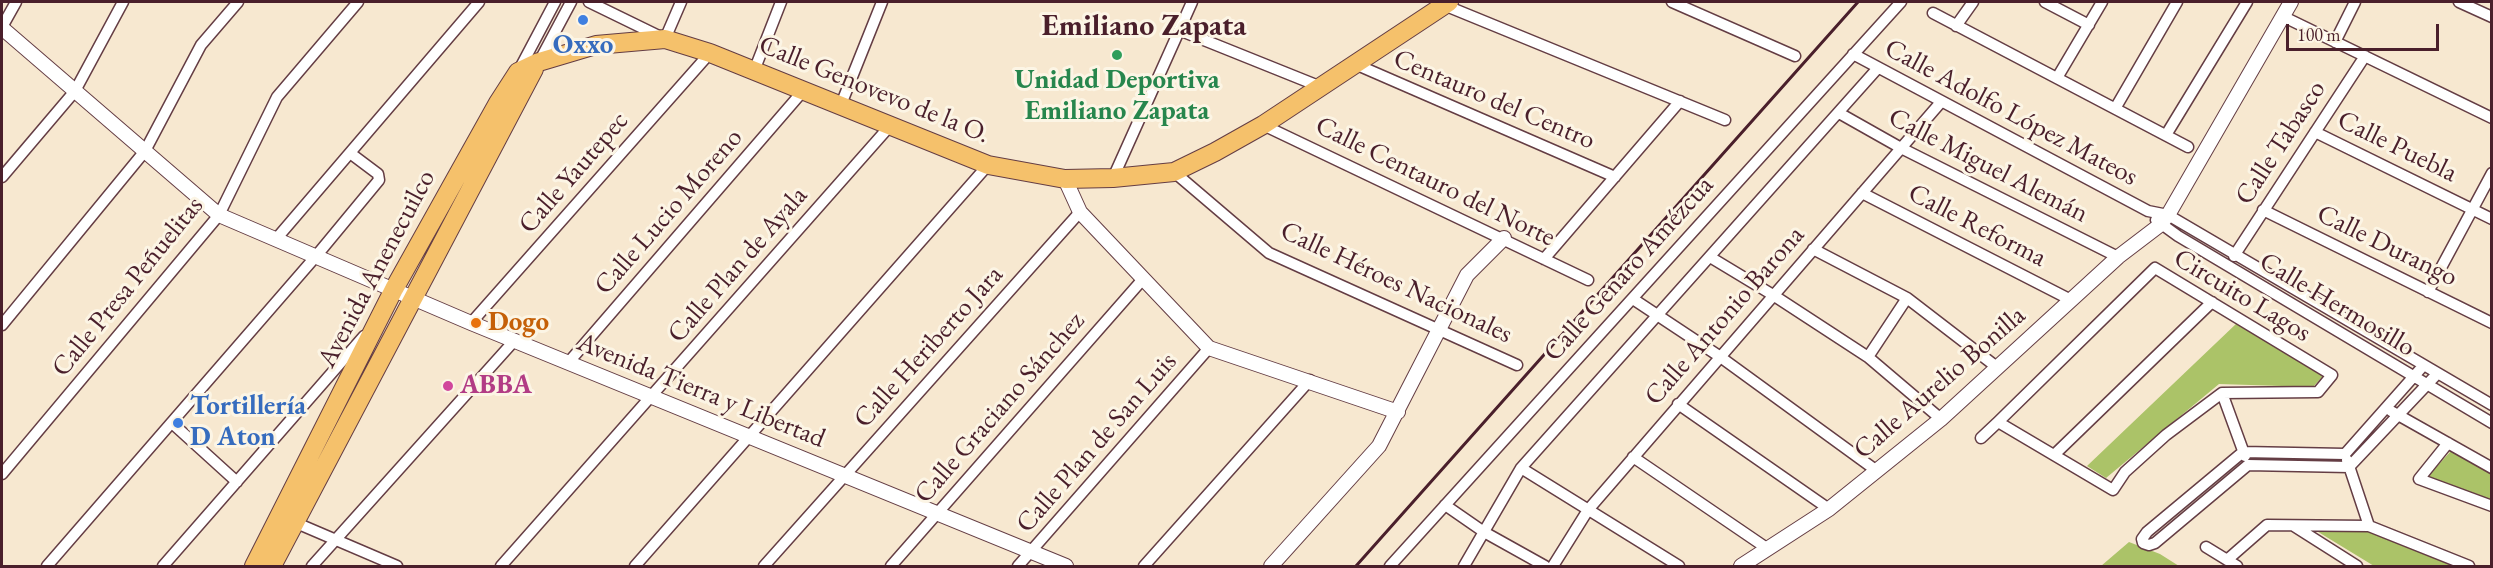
<!DOCTYPE html>
<html>
<head>
<meta charset="utf-8">
<style>
	body { margin:0 }
	#map { position:relative; width:2493px; height:568px; overflow:hidden; background:#f7e8d0; font-family:"EB Garamond",serif }
	canvas { display:block }
	.frame { position:absolute; inset:0; border:3px solid #4a1f2b; pointer-events:none }
	.scale { position:absolute; left:2286px; top:24px; width:153px; height:27px; box-sizing:border-box; border:3px solid #4a1f2b; border-top:0; padding-left:8px; font-size:18px; line-height:21px; white-space:nowrap; color:#4a1f2b; -webkit-text-stroke:4px #fcf5e5; paint-order:stroke }
</style>
</head>
<body>
<div id="map">
<canvas width="2493" height="568"></canvas>
<div class="frame"></div>
<div class="scale">100 m</div>
</div>
<script>
const c = document.querySelector('canvas').getContext('2d');
c.lineJoin = 'round';
function fill(path, color) {
  c.fillStyle = color;
  c.fill(path, 'evenodd');
}
function poly(rows) {
  const path = new Path2D();
  for (const r of rows) {
    path.moveTo(r[0], r[1]);
    for (let i = 2; i < r.length; i += 2) path.lineTo(r[i], r[i + 1]);
  }
  return path;
}
function trace(path, color, width, dash) {
  c.strokeStyle = color;
  c.lineWidth = width;
  c.lineCap = dash ? 'butt' : 'round';
  c.setLineDash(dash || []);
  c.stroke(path);
}
function write(font, color, halo, rows, align = 'center') {
  c.font = font + ' "EB Garamond",serif';
  c.lineWidth = 6;
  c.setLineDash([]);
  c.textBaseline = 'middle';
  c.strokeStyle = halo;
  c.fillStyle = color;
  for (const [text, x, y, turn = 0] of rows) {
    c.save();
    c.translate(x, y);
    c.rotate((+turn || 0) * Math.PI / 180);
    c.textAlign = isNaN(turn) ? turn : align;
    if (halo) c.strokeText(text, 0, 0);
    c.fillText(text, 0, 0);
    c.restore();
  }
}
const green = poly([
	[2237,323,2323,376,2313,387,2219,384,2106,478,2087,466],
	[2451,451,2491,474,2491,502,2427,477],
	[2315,530,2366,531,2455,566,2374,566],
	[2129,542,2160,554,2179,566,2101,566]
]);
const minor = poly([
	[589,2,665,39,681,2],
	[1672,2,1795,56],
	[2045,2,2089,25],
	[2459,2,2492,17],
	[1444,5,1725,120],
	[1933,13,2188,147],
	[2282,16,2492,118],
	[1956,26,1973,2],
	[2,27,16,2],
	[1179,30,1321,87],
	[2335,42,2355,2],
	[1853,54,2148,211,2168,215,2492,405],
	[539,62,571,2],
	[1355,64,1615,177],
	[519,70,555,2],
	[754,71,781,2],
	[2057,78,2102,2],
	[840,107,882,2],
	[2116,107,2177,2],
	[1839,113,1901,148,2118,257],
	[1263,125,1588,280],
	[2315,132,2492,219],
	[2166,135,2247,2],
	[1174,172,1269,253,1517,365],
	[2,177,75,91,123,2],
	[1113,178,1192,2],
	[1862,193,2071,300],
	[2263,210,2492,323],
	[2156,220,2178,236,2492,423],
	[277,238,479,2],
	[1813,249,1907,298,1998,368],
	[2234,256,2365,56],
	[1710,257,1773,295,1868,357,1941,419],
	[1544,259,1680,101],
	[2428,292,2492,173],
	[1633,299,1719,356,1877,471],
	[471,323,710,53],
	[2,325,145,151,201,45,238,2],
	[1868,357,1907,298],
	[568,363,803,91],
	[2423,366,2345,454,2243,452,2147,532,2142,539,2143,543,2149,545,2155,543,2248,465,2349,467,2437,374],
	[2222,393,2245,456],
	[1678,404,1829,509],
	[2391,411,2492,468],
	[172,423,237,482],
	[1981,438,1998,422,2155,268,2332,375,2318,392,2222,393,2166,435,2125,472,2113,490,1998,422],
	[2448,443,2419,479,2492,506],
	[2054,455,2212,302],
	[1633,457,1768,549],
	[2347,460,2369,526],
	[1521,468,1679,566],
	[2,474,219,215,277,97,358,2],
	[1445,505,1484,532,1545,566],
	[294,522,397,566],
	[2294,526,2357,566],
	[2206,547,2237,566],
	[2227,560,2267,525,2369,526,2469,566],
	[47,566,317,255,379,180,378,174,350,153],
	[163,566,364,336],
	[312,566,514,341],
	[501,566,889,127],
	[635,566,988,165],
	[764,566,1080,212],
	[891,566,1143,279],
	[1018,566,1209,348],
	[1144,566,1310,380],
	[1390,566,1901,2],
	[1464,566,1521,468,1877,69],
	[1553,566,1588,510,1941,102]
]);
const tertiary = poly([
	[2,28,219,215,471,323,1066,566],
	[1065,179,1080,212,1209,348,1398,412],
	[1271,566,1379,446,1467,275,1504,238],
	[1741,566,1829,509,1941,419,2118,257,2160,225,2168,215,2291,2]
]);
const primary = poly([
	[254,566,394,289,498,103,518,72,539,62,596,45,665,39,710,53,988,165,1065,179,1113,178,1174,172,1215,152,1263,125,1449,2],
	[272,566,534,69]
]);
const rail = poly([
	[1356,566,1858,2]
]);
const markers = [
	[583,20,6,"#3f7fe0"],
	[1117,55,6,"#2e9e5b"],
	[476,323,6,"#e8710a"],
	[448,386,6,"#d1479c"],
	[178,423,6,"#3f7fe0"]
];
const shopNames = [
	["Oxxo",583,46],
	["Tortillería",190,407,"left"],
	["D Aton",190,438,"left"]
];
const leisureNames = [
	["Unidad Deportiva",1117,81],
	["Emiliano Zapata",1117,112]
];
const streetNames = [
	["Calle Genovevo de la O.",874,90,22],
	["Centauro del Centro",1494,100,23],
	["Calle Adolfo López Mateos",2011,113,28],
	["Calle Tabasco",2281,143,-57],
	["Calle Puebla",2397,147,26],
	["Calle Miguel Alemán",1988,166,27],
	["Calle Yautepec",574,173,-49],
	["Calle Centauro del Norte",1435,182,26],
	["Calle Lucio Moreno",669,212,-49],
	["Calle Reforma",1977,226,27],
	["Calle Durango",2387,246,26],
	["Calle Plan de Ayala",738,265,-49],
	["Avenida Anenecuilco",377,269,-62],
	["Calle Genaro Amézcua",1629,269,-48],
	["Calle Héroes Nacionales",1396,283,25],
	["Calle Presa Peñuelitas",128,287,-51],
	["Circuito Lagos",2242,296,31],
	["Calle Hermosillo",2337,305,31],
	["Calle Antonio Barona",1725,316,-49],
	["Calle Heriberto Jara",929,347,-48],
	["Calle Aurelio Bonilla",1940,383,-41],
	["Avenida Tierra y Libertad",701,391,22],
	["Calle Graciano Sánchez",1000,408,-49],
	["Calle Plan de San Luis",1097,443,-49]
];
const foodNames = [
	["Dogo",488,323]
];
const hotelNames = [
	["ABBA",460,386]
];
const quarterNames = [
	["Emiliano Zapata",1144,27]
];
fill(green, '#abc368');
trace(minor, '#643d44', 13);
trace(tertiary, '#643d44', 16);
trace(primary, '#643d44', 20);
trace(minor, '#fff', 10);
trace(tertiary, '#fff', 14);
trace(primary, '#f5c16b', 18);
trace(rail, '#4a1f2b', 3);
for (const [x, y, r, color] of markers) {
  const dot = new Path2D();
  dot.arc(x, y, r, 0, 2 * Math.PI);
  c.fillStyle = color;
  c.fill(dot);
  trace(dot, '#fcf5e5', 2);
}
write('bold 27px', '#366cbe', '#fcf5e5', shopNames);
write('bold 27px', '#27864d', '#fcf5e5', leisureNames);
write('27px', '#4a1f2b', '#fcf5e5', streetNames);
write('bold 27px', '#c56008', '#fcf5e5', foodNames, 'left');
write('bold 27px', '#b23c85', '#fcf5e5', hotelNames, 'left');
write('bold 30px', '#4a1f2b', '#fcf5e5', quarterNames);
</script>
</body>
</html>
